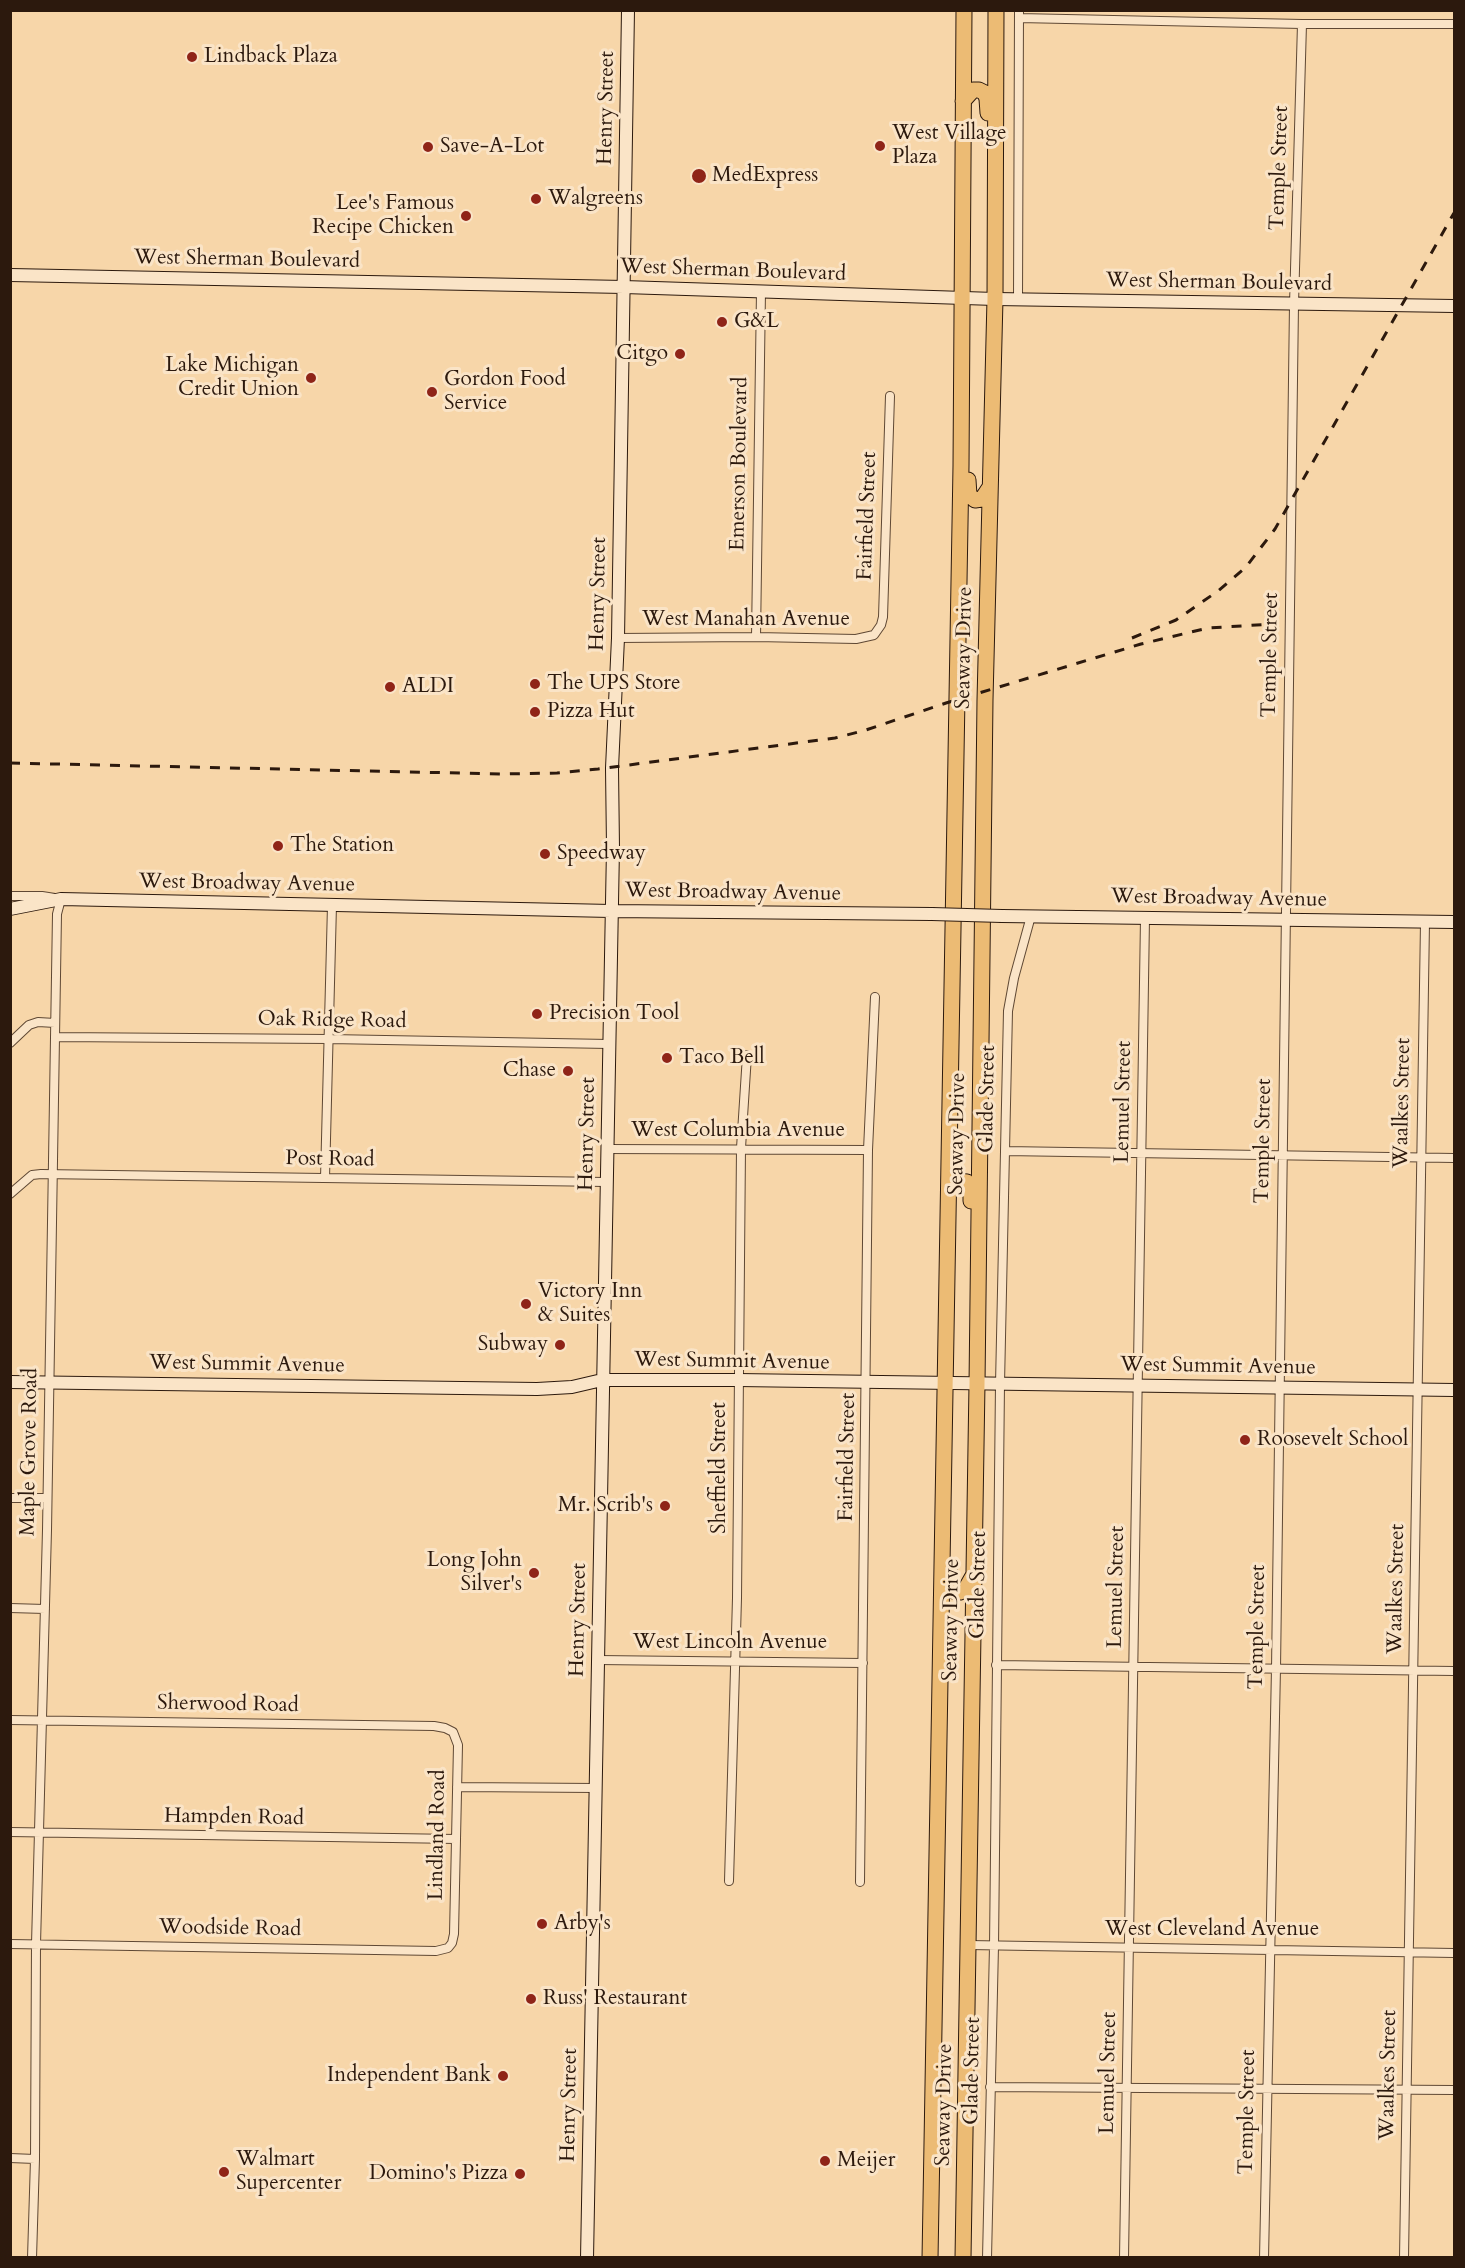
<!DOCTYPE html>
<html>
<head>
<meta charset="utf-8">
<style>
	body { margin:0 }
	#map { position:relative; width:1465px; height:2268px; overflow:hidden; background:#f7d6a9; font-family:Cardo,serif }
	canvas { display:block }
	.frame { position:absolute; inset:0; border:12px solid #2c190d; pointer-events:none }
</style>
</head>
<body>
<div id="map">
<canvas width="1465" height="2268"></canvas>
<div class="frame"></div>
</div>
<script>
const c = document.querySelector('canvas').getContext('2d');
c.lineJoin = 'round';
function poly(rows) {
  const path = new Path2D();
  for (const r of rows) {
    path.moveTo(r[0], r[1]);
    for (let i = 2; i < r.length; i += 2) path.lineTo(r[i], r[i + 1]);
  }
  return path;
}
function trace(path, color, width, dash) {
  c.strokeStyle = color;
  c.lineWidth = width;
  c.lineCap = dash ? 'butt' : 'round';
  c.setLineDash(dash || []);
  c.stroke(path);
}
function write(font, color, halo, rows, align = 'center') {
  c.font = font + ' Cardo,serif';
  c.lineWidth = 6;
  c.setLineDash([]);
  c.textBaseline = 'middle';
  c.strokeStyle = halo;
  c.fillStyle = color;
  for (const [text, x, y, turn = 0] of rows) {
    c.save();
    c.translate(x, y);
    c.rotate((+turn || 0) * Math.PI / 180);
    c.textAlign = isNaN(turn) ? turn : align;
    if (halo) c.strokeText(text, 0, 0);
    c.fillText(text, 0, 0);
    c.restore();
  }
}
const street = poly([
	[1019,18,1302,24,1454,24],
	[1018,298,1019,10],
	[756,637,761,291],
	[618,638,756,637,856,639,874,635,881,625,883,617,890,396],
	[10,896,42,896,61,899,57,914,47,1530,36,1944,35,2159,32,2258],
	[55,1037,329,1039,609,1044],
	[10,1043,29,1025,38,1022,55,1023],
	[607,1149,868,1150],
	[1005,1151,1454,1158],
	[325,1178,332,905],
	[10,1194,32,1175,41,1174,606,1182],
	[10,1498,46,1498],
	[10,1608,45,1609],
	[598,1660,863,1663],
	[996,1665,1454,1671],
	[10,1720,434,1726,445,1728,453,1732,458,1745,454,1934,452,1943,448,1948,436,1951,10,1944],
	[457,1787,595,1788],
	[10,1832,456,1839],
	[729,1881,737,1598,741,1148,747,1055],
	[860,1882,868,1150,875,997],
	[969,1945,1454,1953],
	[990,2087,1454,2090],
	[10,2158,35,2159],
	[987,2258,994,1946,1000,1384,1008,1011,1014,978,1031,916],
	[1124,2258,1145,918],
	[1264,2258,1276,1668,1294,304,1302,24],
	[1404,2258,1425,922]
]);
const secondary = poly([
	[10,275,624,287,995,299,1454,306],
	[10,909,61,899,611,911,932,914],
	[1002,916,1454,922],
	[10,1382,537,1389,572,1387,602,1380,738,1380,1454,1390],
	[587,2258,613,848,612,768,618,638,628,10]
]);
const highway = poly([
	[963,101,973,90,979,90,985,93,987,99,988,113],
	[968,480,969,495,975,500,982,499,990,487],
	[949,1185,957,1181,967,1182,971,1188,971,1201],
	[949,1569,949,1582,954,1591,960,1592,965,1590,973,1576],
	[930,2258,961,466,964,10],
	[963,2258,977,1384,985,700,995,299,996,10]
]);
const rail = poly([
	[1132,638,1176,620,1218,591,1246,567,1275,529,1454,213],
	[10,763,502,774,557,773,598,769,835,738,866,730,946,703,1141,644,1208,628,1273,624]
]);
const secondaryBridge = poly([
	[932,914,1002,916]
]);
const markers = [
	[192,57,6,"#8f2418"],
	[880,146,6,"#8f2418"],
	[428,147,6,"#8f2418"],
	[699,176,8,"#8f2418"],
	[536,199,6,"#8f2418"],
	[466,216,6,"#8f2418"],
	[722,322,6,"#8f2418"],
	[680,354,6,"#8f2418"],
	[311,378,6,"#8f2418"],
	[432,392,6,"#8f2418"],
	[535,684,6,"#8f2418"],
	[390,687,6,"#8f2418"],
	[535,712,6,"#8f2418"],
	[278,846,6,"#8f2418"],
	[545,854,6,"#8f2418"],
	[537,1014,6,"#8f2418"],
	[667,1058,6,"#8f2418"],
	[568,1071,6,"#8f2418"],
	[526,1304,6,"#8f2418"],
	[560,1345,6,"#8f2418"],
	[1245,1440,6,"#8f2418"],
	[665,1506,6,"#8f2418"],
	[534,1573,6,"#8f2418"],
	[542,1924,6,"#8f2418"],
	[531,1999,6,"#8f2418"],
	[503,2076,6,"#8f2418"],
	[825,2161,6,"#8f2418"],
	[224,2172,6,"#8f2418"],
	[520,2174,6,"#8f2418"]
];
const poiNames = [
	["Lindback Plaza",204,57],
	["West Village",892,134],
	["Plaza",892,158],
	["Save-A-Lot",440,147],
	["MedExpress",712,176],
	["Walgreens",548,199],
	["Lee's Famous",454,204,"right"],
	["Recipe Chicken",454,228,"right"],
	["G&L",734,322],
	["Citgo",668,354,"right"],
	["Lake Michigan",299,366,"right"],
	["Credit Union",299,390,"right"],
	["Gordon Food",444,380],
	["Service",444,404],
	["The UPS Store",547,684],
	["ALDI",402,687],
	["Pizza Hut",547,712],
	["The Station",290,846],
	["Speedway",557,854],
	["Precision Tool",549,1014],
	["Taco Bell",679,1058],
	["Chase",556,1071,"right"],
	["Victory Inn",538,1292],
	["& Suites",538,1316],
	["Subway",548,1345,"right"],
	["Roosevelt School",1257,1440],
	["Mr. Scrib's",653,1506,"right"],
	["Long John",522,1561,"right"],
	["Silver's",522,1585,"right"],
	["Arby's",554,1924],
	["Russ' Restaurant",543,1999],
	["Independent Bank",491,2076,"right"],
	["Walmart",236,2160],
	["Supercenter",236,2184],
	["Meijer",837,2161],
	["Domino's Pizza",508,2174,"right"]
];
const streetNames = [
	["Henry Street",607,108,-89],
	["Temple Street",1280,168,-88],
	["West Sherman Boulevard",247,260,1],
	["West Sherman Boulevard",733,271,2],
	["West Sherman Boulevard",1219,283,1],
	["Emerson Boulevard",740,464,-89],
	["Fairfield Street",868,516,-88],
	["Henry Street",599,594,-89],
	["West Manahan Avenue",746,620],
	["Seaway Drive",965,648,-89],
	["Temple Street",1271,655,-89],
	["West Broadway Avenue",247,884,1],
	["West Broadway Avenue",733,893,1],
	["West Broadway Avenue",1219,899,1],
	["Oak Ridge Road",332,1021,1],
	["Glade Street",988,1099,-89],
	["Lemuel Street",1124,1102,-89],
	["Waalkes Street",1403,1103,-89],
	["West Columbia Avenue",738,1131],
	["Henry Street",588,1134,-89],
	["Seaway Drive",958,1134,-89],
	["Temple Street",1264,1141,-89],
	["Post Road",330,1160,1],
	["West Summit Avenue",732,1362,1],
	["West Summit Avenue",247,1365,1],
	["West Summit Avenue",1218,1367,1],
	["Maple Grove Road",30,1452,-89],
	["Fairfield Street",848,1457,-89],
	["Sheffield Street",720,1468,-90],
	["Glade Street",979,1585,-89],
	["Lemuel Street",1117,1587,-89],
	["Waalkes Street",1397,1589,-89],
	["Henry Street",579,1620,-89],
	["Seaway Drive",952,1620,-89],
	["Temple Street",1258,1627,-89],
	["West Lincoln Avenue",730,1643],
	["Sherwood Road",228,1705,1],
	["Hampden Road",234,1818,1],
	["Lindland Road",438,1835,-89],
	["Woodside Road",230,1929,1],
	["West Cleveland Avenue",1212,1930],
	["Glade Street",973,2071,-89],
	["Lemuel Street",1109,2073,-89],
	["Waalkes Street",1389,2075,-89],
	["Henry Street",570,2105,-89],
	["Seaway Drive",945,2105,-89],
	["Temple Street",1248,2112,-89]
];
trace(street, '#5f4834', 10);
trace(secondary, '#2c190d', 14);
trace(highway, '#2c190d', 17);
trace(street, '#fae4c7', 8);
trace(secondary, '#fae4c7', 12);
trace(highway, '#ecbb74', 15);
trace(rail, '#2c190d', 3, [10, 10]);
trace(secondaryBridge, '#2c190d', 14, []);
trace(secondaryBridge, '#fae4c7', 12);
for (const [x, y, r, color] of markers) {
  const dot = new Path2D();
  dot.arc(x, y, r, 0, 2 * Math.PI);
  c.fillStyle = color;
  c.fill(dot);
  trace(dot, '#fae4c7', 2);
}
write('21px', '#2c190d', '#fae4c7', poiNames, 'left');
write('21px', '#2c190d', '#fae4c7', streetNames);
</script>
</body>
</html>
